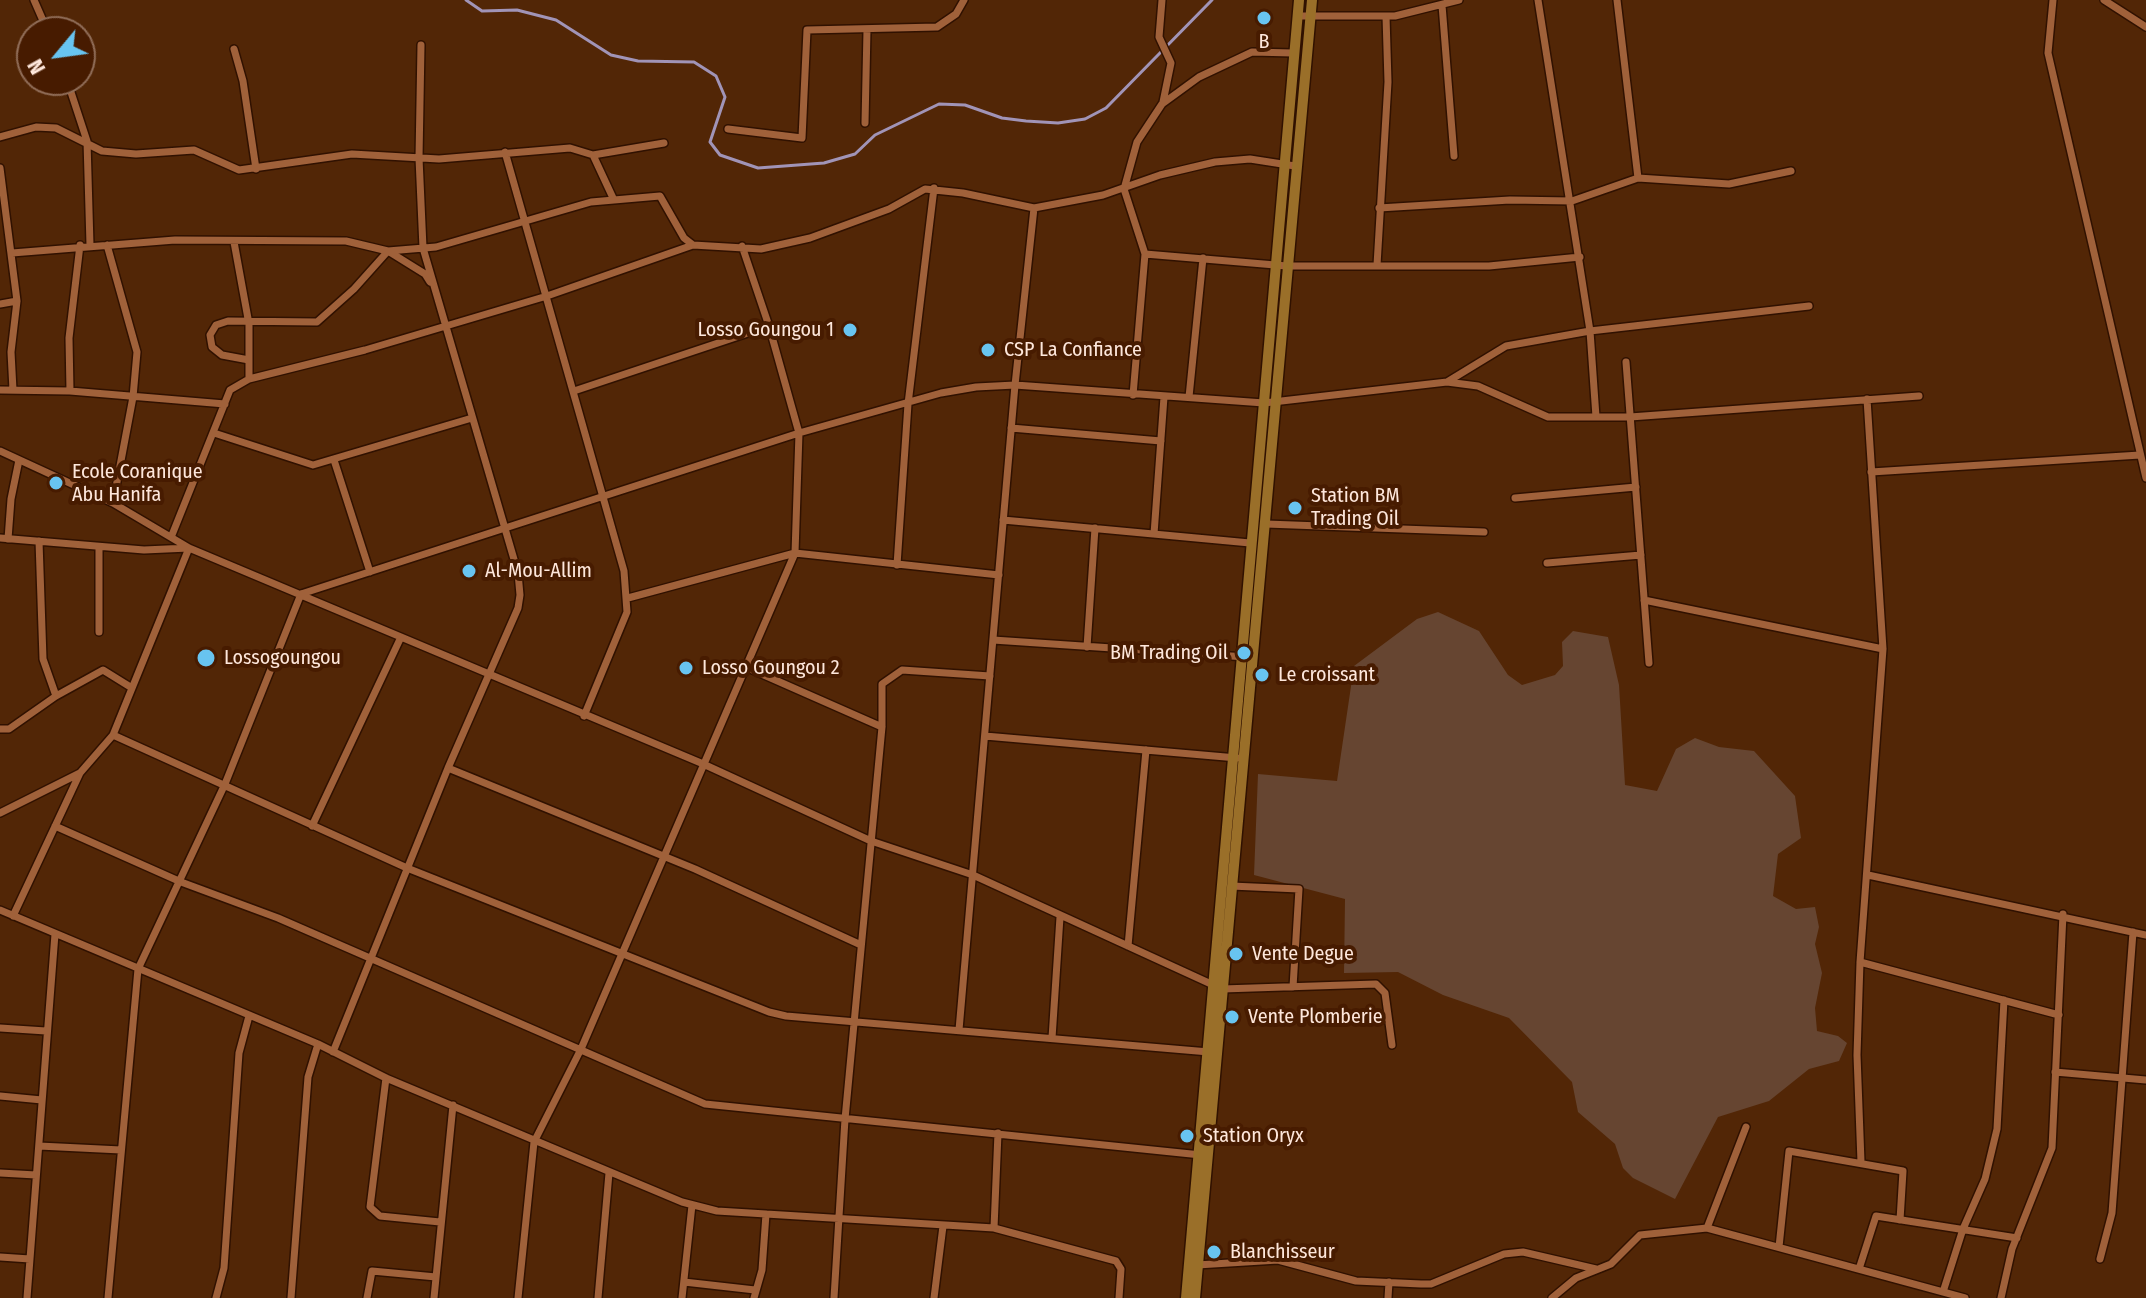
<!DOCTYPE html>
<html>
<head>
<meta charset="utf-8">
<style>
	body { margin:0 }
	#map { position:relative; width:2146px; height:1298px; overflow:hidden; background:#522606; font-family:"Fira Sans Condensed",sans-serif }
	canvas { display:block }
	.north { position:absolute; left:16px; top:16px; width:80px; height:80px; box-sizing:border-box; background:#471b00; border:2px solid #906d58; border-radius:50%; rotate:241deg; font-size:22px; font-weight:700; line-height:32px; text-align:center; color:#fee7db }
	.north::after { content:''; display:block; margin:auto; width:28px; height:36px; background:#68c4f0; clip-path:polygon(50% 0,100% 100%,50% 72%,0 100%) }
</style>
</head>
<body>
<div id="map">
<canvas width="2146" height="1298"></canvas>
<div class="north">N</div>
</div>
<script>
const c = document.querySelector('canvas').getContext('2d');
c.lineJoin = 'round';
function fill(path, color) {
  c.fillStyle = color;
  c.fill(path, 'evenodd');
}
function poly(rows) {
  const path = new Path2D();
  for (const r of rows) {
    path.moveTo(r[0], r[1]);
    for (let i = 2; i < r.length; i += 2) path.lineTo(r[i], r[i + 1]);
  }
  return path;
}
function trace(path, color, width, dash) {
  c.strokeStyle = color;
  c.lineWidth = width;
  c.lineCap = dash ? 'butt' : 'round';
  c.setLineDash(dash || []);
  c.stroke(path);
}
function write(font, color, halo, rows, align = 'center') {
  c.font = font + ' "Fira Sans Condensed",sans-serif';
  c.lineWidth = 8;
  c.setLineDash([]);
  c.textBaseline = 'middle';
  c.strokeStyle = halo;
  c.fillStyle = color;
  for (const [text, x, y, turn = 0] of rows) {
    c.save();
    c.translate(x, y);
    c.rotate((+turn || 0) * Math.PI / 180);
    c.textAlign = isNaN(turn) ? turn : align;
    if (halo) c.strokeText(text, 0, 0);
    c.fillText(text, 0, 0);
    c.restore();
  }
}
const green = poly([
	[1438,612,1479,631,1508,675,1522,685,1555,675,1563,666,1562,642,1573,631,1608,637,1619,685,1625,785,1657,791,1676,749,1695,738,1719,747,1754,751,1795,796,1801,838,1778,854,1773,896,1796,909,1815,907,1819,927,1815,944,1822,973,1815,1008,1817,1031,1838,1036,1847,1043,1839,1061,1809,1069,1769,1101,1718,1117,1675,1199,1633,1178,1623,1168,1615,1144,1578,1112,1572,1082,1509,1018,1443,995,1398,972,1344,973,1345,899,1254,875,1258,774,1337,781,1354,666,1417,619]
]);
const stream = poly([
	[466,0,482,11,517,10,556,20,611,55,638,61,694,62,716,76,725,97,710,142,720,155,758,168,824,163,855,154,875,135,939,104,965,105,1002,118,1026,121,1058,123,1085,119,1106,108,1212,0]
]);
const minor = poly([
	[34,0,48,32],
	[1162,0,1159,37,1171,63,1163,102],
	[1538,0,1590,331,1596,417],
	[1617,0,1638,178],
	[2053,0,2048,53,2146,478],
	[2104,0,2146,27],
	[1442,5,1454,156],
	[1297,16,1395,16,1459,0],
	[234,49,243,81,256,169],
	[67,80,87,141,90,245],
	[865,123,867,30],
	[728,129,802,138,807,30,937,27,956,14,964,0],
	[0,137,36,127,56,128,102,151,136,154,194,150,239,170,352,154,439,159,570,148,593,155,613,198],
	[505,152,624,571,627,612,584,716],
	[593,155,664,143],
	[0,168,17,301,11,352,13,390],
	[1379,208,1510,200,1572,201,1638,178,1729,184,1791,171],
	[234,242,249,324,249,379],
	[107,245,137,352,133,397,113,503],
	[12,253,175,240,346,241,388,251,436,247,591,202,660,196,684,238,693,245],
	[1145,254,1287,266,1489,266,1580,257],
	[1377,265,1388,82,1386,16],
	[0,304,17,301],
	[249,360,222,355,212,347,210,335,216,325,228,321,317,322,354,289,388,251,425,274,430,282],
	[1626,362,1649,663],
	[1447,382,1506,346,1590,331,1809,306],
	[0,390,70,391,225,404],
	[70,391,69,338,80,245],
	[574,391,769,326],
	[1133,395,1145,254,1124,189,1137,142,1162,104,1199,77,1252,52,1293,53],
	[1189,397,1203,258],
	[1011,428,1161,441],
	[214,433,313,465,472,418],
	[0,451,113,503,189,548,701,763,871,841,973,875,1222,989,1376,984,1385,993,1392,1045],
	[334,460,370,572],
	[1871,472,2140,455],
	[1515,498,1636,487],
	[1003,520,1250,543],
	[1266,524,1484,532],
	[1154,534,1164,397],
	[172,535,230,390,249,379,365,350,547,296,693,245,761,249,810,238,889,209,925,189,963,193,1034,208],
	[0,538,144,550,189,548,113,735,80,773,13,916],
	[8,539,11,499,19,460],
	[39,541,43,659,56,696],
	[99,548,99,632],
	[1547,563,1641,555],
	[897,565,908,404,934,188],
	[301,594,799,433,941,393,976,387,1015,385,1264,403,1447,382,1478,386,1548,417,1630,417,1919,396],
	[628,598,795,553,999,575],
	[1644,600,1883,649],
	[993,640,1246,657],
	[1087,647,1095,528],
	[748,668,882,727],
	[0,729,9,729,56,696,103,670,132,688],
	[113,735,407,868,769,1012,786,1016,1209,1052],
	[985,736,1237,758],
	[448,768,695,869,861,945],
	[0,813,80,773],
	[55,826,181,882,278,918,705,1104,1201,1155],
	[312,826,401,637],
	[1868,875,2146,935],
	[1231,886,1299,889,1293,987],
	[0,910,318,1044,386,1078,682,1202,717,1211,994,1228,1116,1261,1121,1269,1119,1298],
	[1128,946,1146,750],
	[1860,962,2059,1015],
	[0,1028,46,1031],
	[959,1030,1015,385,1034,208,1103,195,1160,175,1215,162,1250,159,1295,166],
	[1052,1038,1060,917],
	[333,1052,448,768,518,608,520,595,518,573,423,248,419,158,421,45],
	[2055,1072,2146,1080],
	[386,1078,370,1207,380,1216,440,1222],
	[0,1096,42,1100],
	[39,1146,121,1150],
	[1861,1162,1857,1055,1860,962,1883,649,1867,399],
	[0,1173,36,1175],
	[994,1228,998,1133],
	[1707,1228,1746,1127],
	[1779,1247,1789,1151,1903,1171,1900,1220],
	[0,1257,30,1259],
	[2100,1259,2112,1213,2133,932],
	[1197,1265,1278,1260,1356,1281,1421,1284,1431,1284,1504,1254,1523,1252,1596,1269],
	[1859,1269,1876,1216,2017,1238],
	[684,1282,755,1290],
	[1943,1292,1963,1229,1985,1179,1997,1129,2004,1000],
	[27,1298,55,934],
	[108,1298,138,969,225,784,301,594],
	[216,1298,224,1268,239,1053,249,1016],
	[291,1298,308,1077,318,1044],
	[367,1298,372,1271,436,1277],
	[434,1298,453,1105],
	[518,1298,534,1142,581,1049,795,553,799,433,769,326,742,246],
	[598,1298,609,1173],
	[682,1298,692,1205],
	[754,1298,762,1270,766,1214],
	[834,1298,845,1119,882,727,882,684,902,670,990,676],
	[934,1298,943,1226],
	[1388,1298,1389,1282],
	[1552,1298,1576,1278,1611,1264,1640,1235,1707,1228,1965,1298],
	[2001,1298,2012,1249,2052,1148,2063,914]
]);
const secondary = poly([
	[1186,1298,1299,0],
	[1195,1298,1312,0]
]);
const markers = [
	[1264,18,8,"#68c4f0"],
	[850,330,8,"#68c4f0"],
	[988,350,8,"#68c4f0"],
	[56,483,8,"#68c4f0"],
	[1295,508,8,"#68c4f0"],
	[469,571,8,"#68c4f0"],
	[1244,653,8,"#68c4f0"],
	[206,658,10,"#68c4f0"],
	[686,668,8,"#68c4f0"],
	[1262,675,8,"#68c4f0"],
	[1236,954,8,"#68c4f0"],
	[1232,1017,8,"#68c4f0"],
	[1187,1136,8,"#68c4f0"],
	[1214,1252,8,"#68c4f0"]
];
const poiNames = [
	["B",1264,42,"center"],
	["Losso Goungou 1",834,330,"right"],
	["CSP La Confiance",1004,350],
	["Ecole Coranique",72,472],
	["Abu Hanifa",72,495],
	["Station BM",1311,496],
	["Trading Oil",1311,519],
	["Al-Mou-Allim",485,571],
	["BM Trading Oil",1228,653,"right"],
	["Lossogoungou",224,658],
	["Losso Goungou 2",702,668],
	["Le croissant",1278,675],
	["Vente Degue",1252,954],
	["Vente Plomberie",1248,1017],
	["Station Oryx",1203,1136],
	["Blanchisseur",1230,1252]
];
fill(green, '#664531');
trace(stream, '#a194b7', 3);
trace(minor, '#301100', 10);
trace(secondary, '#301100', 13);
trace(minor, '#a0613a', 7);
trace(secondary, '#9a6f29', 10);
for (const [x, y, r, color] of markers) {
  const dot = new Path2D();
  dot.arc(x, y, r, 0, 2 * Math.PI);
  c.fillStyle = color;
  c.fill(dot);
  trace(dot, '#471b00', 3);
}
write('20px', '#fee7db', '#471b00', poiNames, 'left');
</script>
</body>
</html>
